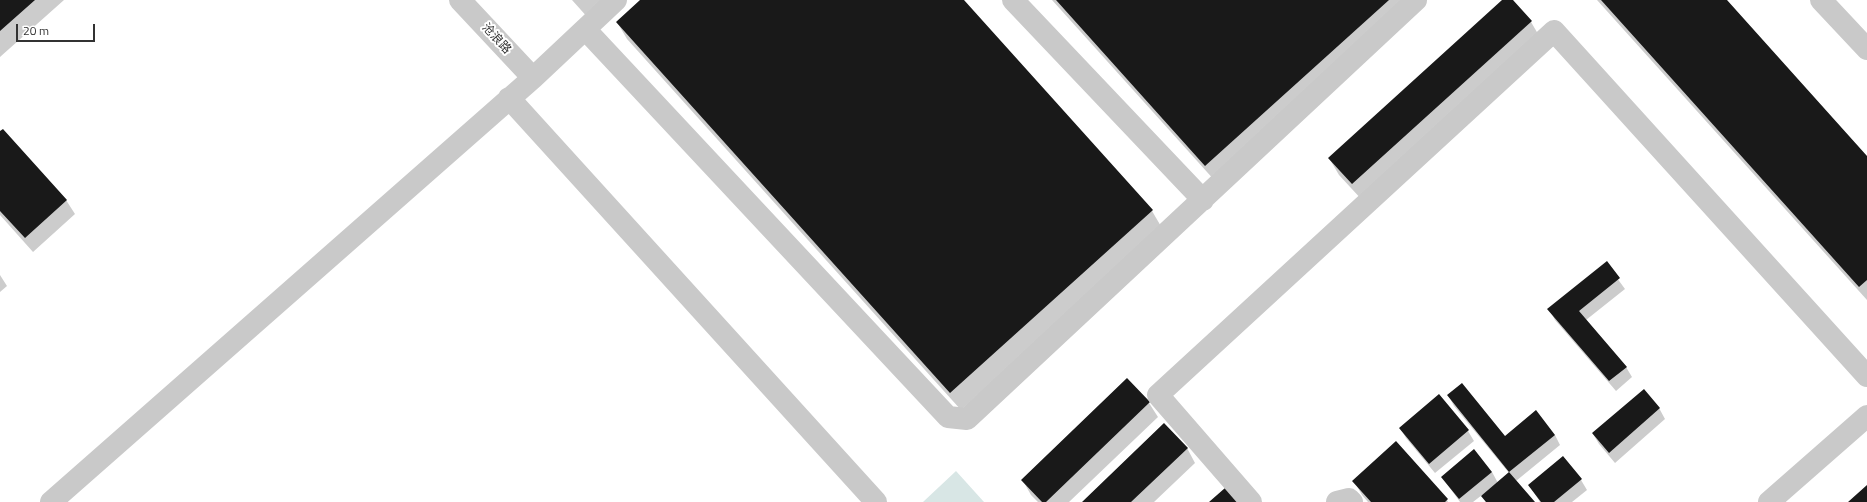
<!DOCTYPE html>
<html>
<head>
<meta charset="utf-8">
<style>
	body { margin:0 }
	#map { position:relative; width:1867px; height:502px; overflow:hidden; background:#fff; font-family:"Titillium Web",sans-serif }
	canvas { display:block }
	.scale { position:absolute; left:16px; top:24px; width:79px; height:18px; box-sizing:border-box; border:2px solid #323232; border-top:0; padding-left:5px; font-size:12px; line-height:14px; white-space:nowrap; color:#323232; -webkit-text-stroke:3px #fff; paint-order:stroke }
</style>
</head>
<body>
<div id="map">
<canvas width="1867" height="502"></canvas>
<div class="scale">20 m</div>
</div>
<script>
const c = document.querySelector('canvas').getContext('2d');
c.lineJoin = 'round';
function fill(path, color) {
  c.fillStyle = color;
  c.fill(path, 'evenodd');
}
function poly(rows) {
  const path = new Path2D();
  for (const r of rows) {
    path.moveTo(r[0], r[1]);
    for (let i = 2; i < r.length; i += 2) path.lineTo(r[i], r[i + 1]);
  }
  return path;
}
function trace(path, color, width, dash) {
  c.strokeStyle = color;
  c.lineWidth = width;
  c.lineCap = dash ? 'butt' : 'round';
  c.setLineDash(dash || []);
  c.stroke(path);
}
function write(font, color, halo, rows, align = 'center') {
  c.font = font + ' "Titillium Web","Noto Sans SC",sans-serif';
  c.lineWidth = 4;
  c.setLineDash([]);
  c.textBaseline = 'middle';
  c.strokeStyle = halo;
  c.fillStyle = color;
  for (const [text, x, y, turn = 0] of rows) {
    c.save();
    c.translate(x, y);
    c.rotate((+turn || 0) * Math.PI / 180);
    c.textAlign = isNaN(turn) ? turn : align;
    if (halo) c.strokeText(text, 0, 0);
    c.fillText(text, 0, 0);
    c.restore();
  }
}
const green = poly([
	[956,471,984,502,923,502]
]);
const shadow = poly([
	[0,0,64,0,0,57],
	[572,0,609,0,589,19],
	[642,0,963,0,1152,211,1162,228,961,410,627,39,617,22],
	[1052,0,1418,0,1216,182],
	[1503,0,1511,0,1531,22,1541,39,1363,201,1339,175,1329,158],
	[1597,0,1726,0,1867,157,1867,300],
	[0,133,66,200,75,214,33,252,0,215],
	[1606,263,1625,289,1586,320,1626,367,1632,377,1616,391,1555,320,1549,309],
	[0,275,7,286,0,292],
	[1127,380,1149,403,1158,417,1069,502,1038,502,1031,495,1023,481],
	[1448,395,1505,437,1555,435,1560,445,1516,481,1534,502,1486,502,1482,495,1473,502,1460,502,1442,477,1492,472,1498,483,1509,473,1454,406],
	[1439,396,1468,431,1474,441,1435,473,1406,438,1400,428],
	[1659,408,1665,419,1615,463,1599,444,1593,434],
	[1396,443,1447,500,1448,502,1368,502,1362,495,1354,481],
	[1187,448,1195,463,1154,502,1084,502],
	[1581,480,1587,490,1572,502,1540,502,1529,485]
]);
const building = poly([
	[0,0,35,0,0,31],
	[640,0,964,0,1153,210,950,393,616,22],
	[1056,0,1389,0,1205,166],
	[1502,0,1513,0,1532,21,1352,184,1328,158],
	[1601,0,1727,0,1867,156,1867,280,1859,287],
	[3,129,67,200,25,238,0,211,0,131],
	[1607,261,1620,278,1579,311,1627,367,1609,381,1547,309],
	[1127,378,1150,402,1046,502,1042,502,1021,480],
	[1462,383,1505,436,1536,410,1555,435,1509,472,1447,395],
	[1644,389,1660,408,1609,453,1592,433],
	[1439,394,1469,430,1429,464,1399,428],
	[1164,423,1188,448,1131,502,1082,502],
	[1396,441,1448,499,1445,502,1371,502,1352,481],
	[1474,449,1492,472,1459,499,1441,477],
	[1563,456,1582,479,1554,502,1541,502,1528,485],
	[1509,472,1535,502,1486,502,1481,496],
	[1867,485,1867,502,1848,502],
	[1225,488,1238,502,1209,502]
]);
const minor = poly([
	[460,0,533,78],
	[1013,0,1203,200],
	[1821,0,1867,49],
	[585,29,948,417,967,419,1416,0],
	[509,98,876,502],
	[51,502,533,78,616,0],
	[1251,502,1158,395,1554,31,1867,376],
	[1337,502,1349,499,1352,502],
	[1769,502,1867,416]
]);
const streetNames = [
	["沧浪路",496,39,47]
];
fill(green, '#d8e6e5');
fill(shadow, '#0003');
fill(building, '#191919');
trace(minor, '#c9c9c9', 22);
write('12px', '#323232', '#fff', streetNames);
</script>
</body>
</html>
